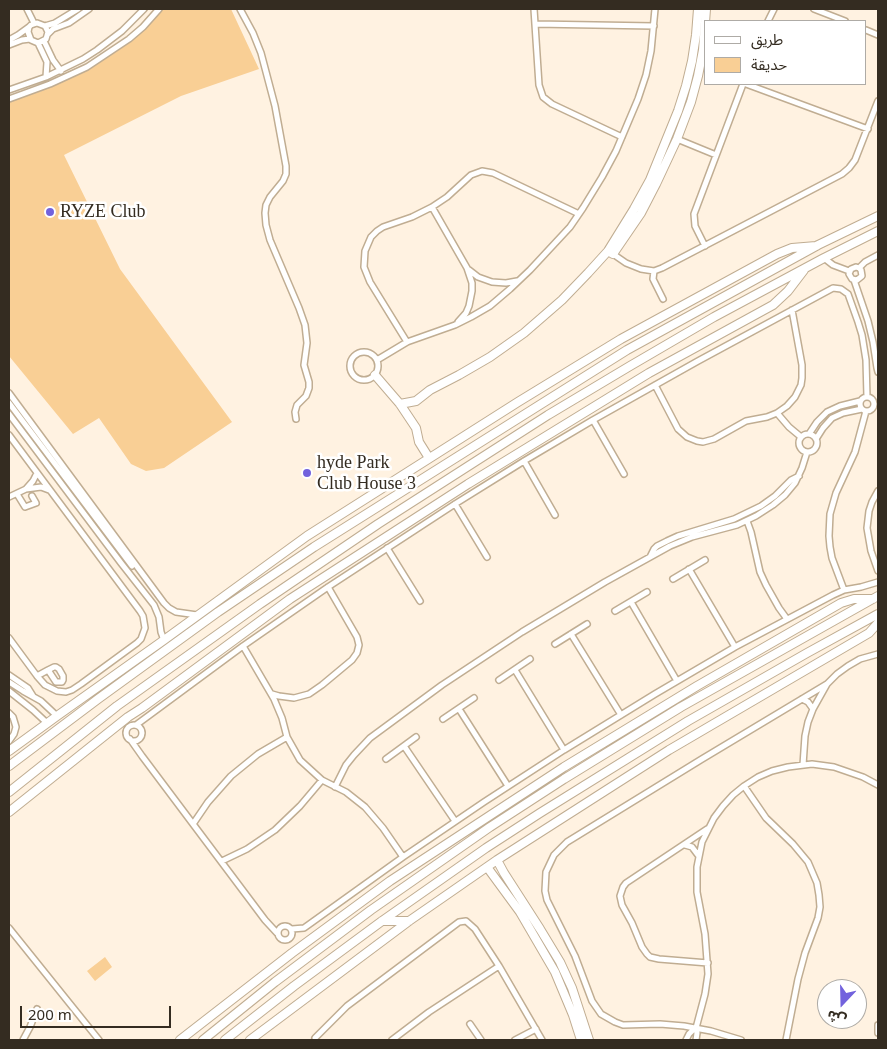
<!DOCTYPE html>
<html>
<head>
<meta charset="utf-8">
<style>
	body { margin:0 }
	#map { position:relative; width:887px; height:1049px; overflow:hidden; background:#fff2e1; font-family:Georgia,"Noto Sans Arabic",serif }
	canvas { display:block }
	.frame { position:absolute; inset:0; border:10px solid #342c21; pointer-events:none }
	.legend { position:absolute; left:704px; top:20px; width:162px; height:65px; box-sizing:border-box; background:#fff; border:1px solid #aeaba6; margin:0; padding:6px 9px; list-style:none; font-size:15px; color:#342c21 }
	.legend li { display:flex; align-items:center; gap:10px; height:25px }
	.legend b { width:25px; border:1px solid #aeaba6 }
	.north { position:absolute; left:817px; top:979px; width:50px; height:50px; box-sizing:border-box; background:#fff; border:1px solid #aeaba6; border-radius:50%; rotate:201deg; font-size:14px; font-weight:700; line-height:20px; text-align:center; color:#342c21 }
	.north::after { content:''; display:block; margin:auto; width:18px; height:22px; background:#7262dd; clip-path:polygon(50% 0,100% 100%,50% 72%,0 100%) }
	.scale { position:absolute; left:20px; top:1006px; width:151px; height:22px; box-sizing:border-box; border:2px solid #342c21; border-top:0; padding-left:6px; font-size:15px; line-height:18px; white-space:nowrap; color:#342c21; -webkit-text-stroke:4px #fff; paint-order:stroke }
</style>
</head>
<body>
<div id="map">
<canvas width="887" height="1049"></canvas>
<div class="frame"></div>
<ul class="legend">
<li><b style="height:6px;background:#fff"></b>طريق</li>
<li><b style="height:14px;background:#f9cf95"></b>حديقة</li>
</ul>
<div class="north">ش</div>
<div class="scale">200 m</div>
</div>
<script>
const c = document.querySelector('canvas').getContext('2d');
c.lineJoin = 'round';
function fill(path, color) {
  c.fillStyle = color;
  c.fill(path, 'evenodd');
}
function poly(rows) {
  const path = new Path2D();
  for (const r of rows) {
    if (r.length === 3) {
      path.moveTo(r[0] + r[2], r[1]);
      path.arc(r[0], r[1], r[2], 0, 2 * Math.PI);
      continue;
    }
    path.moveTo(r[0], r[1]);
    for (let i = 2; i < r.length; i += 2) path.lineTo(r[i], r[i + 1]);
  }
  return path;
}
function trace(path, color, width, dash) {
  c.strokeStyle = color;
  c.lineWidth = width;
  c.lineCap = dash ? 'butt' : 'round';
  c.setLineDash(dash || []);
  c.stroke(path);
}
function write(font, color, halo, rows, align = 'center') {
  c.font = font + ' Georgia,serif';
  c.lineWidth = 5;
  c.setLineDash([]);
  c.textBaseline = 'middle';
  c.strokeStyle = halo;
  c.fillStyle = color;
  for (const [text, x, y, turn = 0] of rows) {
    c.save();
    c.translate(x, y);
    c.rotate((+turn || 0) * Math.PI / 180);
    c.textAlign = isNaN(turn) ? turn : align;
    if (halo) c.strokeText(text, 0, 0);
    c.fillText(text, 0, 0);
    c.restore();
  }
}
const green = poly([
	[154,9,231,9,259,69,181,96,64,155,120,269,232,422,164,468,146,471,131,464,99,418,73,434,9,356,9,102,41,91,85,66,128,38],
	[105,957,112,967,95,981,87,971]
]);
const street = poly([
	[27,9,34,23],
	[240,9,253,33,261,53,275,106,286,166,286,174,283,181,270,197,266,205,265,213,266,225,270,240,299,308,305,325,307,343,304,365,309,382,309,388,306,396,297,405,295,412,296,419],
	[534,9,539,85,543,97,552,104,622,137],
	[814,9,845,21],
	[768,21,774,9],
	[535,24,654,26],
	[45,26,48,32,46,39,38,43,31,40,28,32,29,27,31,25,37,23,45,26,55,23,78,9],
	[866,30,878,35],
	[48,34,53,29,69,23,89,9],
	[9,40,18,35,29,27],
	[44,41,53,60,61,71],
	[38,43,47,62,46,77],
	[9,45,22,40,30,39],
	[746,84,868,129],
	[9,90,46,77,83,59,97,50,122,31,144,9],
	[9,99,50,84,87,67,129,39,143,27,159,9],
	[677,139,716,155],
	[432,207,467,268,472,283,472,291,469,306,466,313,458,322],
	[705,246,695,226,694,214,743,84],
	[613,254,626,263,641,269,654,271,662,268,842,174,849,168,855,160,878,101],
	[824,258,833,265,849,271],
	[859,268,861,270,862,276,857,280,852,279,849,274,851,269,856,267,859,268,865,262,878,255],
	[469,270,478,277,492,282,506,283,517,281],
	[654,271,653,279,663,299],
	[854,280,868,321,873,342,877,368,878,372],
	[407,342,370,282,364,267,365,251,371,237,377,231,383,227,412,217,432,207,447,197,471,175,482,171,493,173,579,214],
	[364,366,14],
	[377,360,407,342,455,325,471,317,490,306,510,289,530,270,570,227,583,208,602,177,616,151,638,99,646,75,651,51,655,9],
	[655,385,678,429,687,437,697,441,703,442,714,439,746,421,767,417,777,413,787,406,795,397,801,385,802,378,802,365,792,310],
	[9,393,164,603,169,608,176,612,197,615],
	[867,404,7],
	[9,403,132,566],
	[777,413,789,427,801,437],
	[9,414,121,563,154,605,159,617,161,632,164,640],
	[593,420,624,474],
	[809,434,817,422,827,412,840,406,860,401],
	[808,443,9],
	[9,435,140,611,143,616,145,628,141,639,137,643,81,684,72,690,66,692,57,691,45,685,37,676,9,638],
	[816,439,823,428,832,418,843,413,862,409],
	[524,461,555,515],
	[26,489,41,487,49,490],
	[878,491,872,502,869,511,867,528,871,551,878,571],
	[17,494,25,507,36,503,32,496],
	[9,497,26,489,33,481,37,473],
	[455,504,487,557],
	[747,521,751,532,760,572,766,585,779,608,787,619],
	[387,548,420,601],
	[650,557,654,549,657,546,667,541,678,536,734,519,761,506,775,496,791,480,799,476],
	[689,569,735,647],
	[673,579,705,560],
	[844,590,832,558,830,547,829,536,830,514,836,493,855,452,866,411],
	[631,602,677,681],
	[615,611,647,592],
	[571,634,621,715],
	[555,644,587,624],
	[243,646,274,699,282,718,287,737,300,760,322,780,346,792,365,807,383,828,403,857],
	[515,670,564,750],
	[9,675,28,688,33,696],
	[37,676,48,670,54,667,56,667,59,669,63,676,63,680,62,682,56,682,48,670],
	[499,680,530,659],
	[9,682,23,691,41,701,57,716],
	[9,691,33,710,47,723],
	[272,694,279,696,294,698,309,694,322,685,352,660,357,653,359,645,357,637,328,587],
	[802,699,808,702,813,709],
	[459,709,508,786],
	[9,713,13,717,16,727,14,734,9,741],
	[443,719,474,698],
	[136,725,243,646,328,587,455,504,524,461,593,420,698,361,833,288,841,289,848,294,858,322,862,335,866,360,867,397],
	[134,733,8],
	[130,739,142,756,265,920,277,933],
	[404,746,455,821],
	[386,759,416,737],
	[803,765,805,736,808,722,813,709,827,684,837,674,848,666,860,659,878,654],
	[744,786,766,818,793,844,808,862,817,883,819,895,820,907,818,918,805,953,798,979,786,1040],
	[335,787,346,765,354,755,370,738,442,685,522,632,605,582,670,546,692,537,737,525,756,516,773,505,785,495,795,483,802,468,807,452],
	[193,824,208,802,231,776,258,754,287,737],
	[707,829,626,883,623,887,620,896,622,905,632,923,642,947,647,954,650,957,659,959,708,963],
	[685,845,692,847,698,855],
	[222,861,247,849,275,830,300,806,322,780],
	[285,933,7],
	[9,928,99,1040],
	[292,929,304,928,311,923,403,857,484,802,564,750,655,694,735,647,833,595,844,590,861,587,878,582],
	[470,1024,481,1040],
	[878,1025,878,1033],
	[315,1038,347,1006,459,922,466,921,475,929,499,966,542,1040],
	[23,1040,30,1027,37,1009],
	[392,1040,429,1012,499,966],
	[515,1040,536,1029],
	[686,1040,689,1034,695,1028],
	[696,1040,697,1033,696,1028,705,994,708,974,705,934,697,892,697,867,702,842,714,818,723,806,733,795,744,786,758,777,772,771,788,767,812,764,834,767,863,777,878,785],
	[741,1040,711,1031,684,1026,660,1024,623,1025,615,1022,601,1014,592,1001,575,956,547,900,545,891,546,872,554,855,567,842,702,759,827,684]
]);
const secondary = poly([
	[608,251,613,254,641,213,656,184,677,139,691,102,698,76,703,50,706,9],
	[375,375,400,404,416,428,419,442,429,458],
	[400,404,416,401,430,390,459,375,490,357,524,333,562,300,588,273,608,251,634,209,650,180,678,111,686,86,692,61,696,35,698,9],
	[9,751,57,716,164,640,307,536,518,402,621,339,777,254,792,248,816,246],
	[9,766,98,699,218,612,314,547,627,350,818,245,878,216],
	[9,792,117,706,260,604,378,524,548,415,630,366,714,317,824,258,878,231],
	[9,812,128,717,142,708,290,599,468,484,649,373,773,305,788,291,804,270],
	[497,860,504,873,540,929,560,962,572,988,589,1040],
	[487,867,520,912,555,972,573,1015,581,1040],
	[382,921,409,921],
	[180,1040,292,953,390,881,564,767,697,686,841,603,854,599,873,599],
	[203,1040,275,982,371,910,490,827,564,779,681,707,878,596],
	[225,1040,294,986,382,921,486,848,540,813,688,721,807,653,878,614],
	[250,1040,409,921,497,860,669,750,869,633,878,623]
]);
const markers = [
	[50,212,5,"#7262dd"],
	[307,473,5,"#7262dd"]
];
const poiNames = [
	["RYZE Club",60,212],
	["hyde Park",317,463],
	["Club House 3",317,484]
];
fill(green, '#f9cf95');
trace(street, '#c0ad92', 8);
trace(secondary, '#c0ad92', 10);
trace(street, '#fff', 5);
trace(secondary, '#fff', 8);
for (const [x, y, r, color] of markers) {
  const dot = new Path2D();
  dot.arc(x, y, r, 0, 2 * Math.PI);
  c.fillStyle = color;
  c.fill(dot);
  trace(dot, '#fff', 2);
}
write('18px', '#342c21', '#fff', poiNames, 'left');
</script>
</body>
</html>
